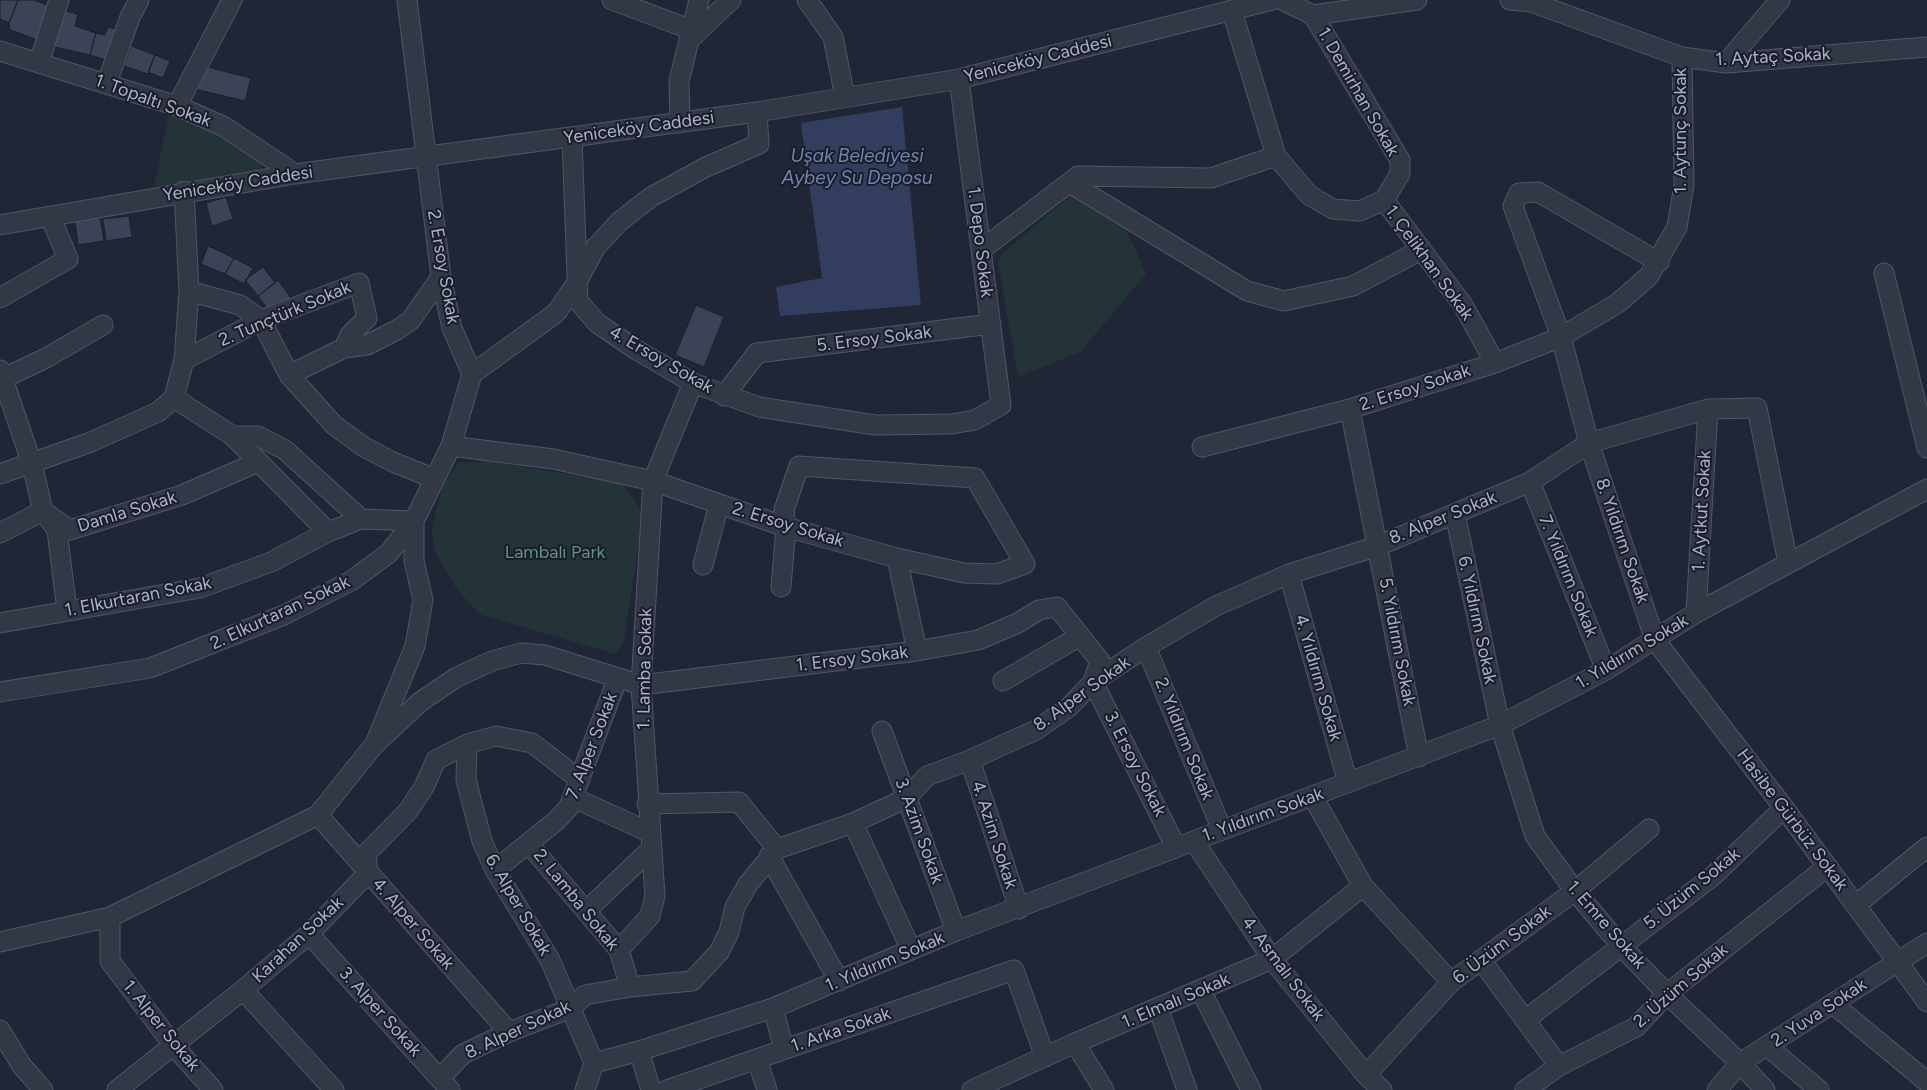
<!DOCTYPE html>
<html>
<head>
<meta charset="utf-8">
<style>
	body { margin:0 }
	canvas { display:block; background:#202636 }
</style>
</head>
<body>
<canvas width="1927" height="1090"></canvas>
<script>
const c = document.querySelector('canvas').getContext('2d');
c.lineJoin = 'round';
function fill(path, color) {
  c.fillStyle = color;
  c.fill(path, 'evenodd');
}
function poly(rows) {
  const path = new Path2D();
  for (const r of rows) {
    path.moveTo(r[0], r[1]);
    for (let i = 2; i < r.length; i += 2) path.lineTo(r[i], r[i + 1]);
  }
  return path;
}
function trace(path, color, width, dash) {
  c.strokeStyle = color;
  c.lineWidth = width;
  c.lineCap = dash ? 'butt' : 'round';
  c.setLineDash(dash || []);
  c.stroke(path);
}
function write(font, color, halo, rows, align = 'center') {
  c.font = font + ' Figtree,sans-serif';
  c.lineWidth = 4;
  c.setLineDash([]);
  c.textBaseline = 'middle';
  c.strokeStyle = halo;
  c.fillStyle = color;
  for (const [text, x, y, turn = 0] of rows) {
    c.save();
    c.translate(x, y);
    c.rotate((+turn || 0) * Math.PI / 180);
    c.textAlign = isNaN(turn) ? turn : align;
    if (halo) c.strokeText(text, 0, 0);
    c.fillText(text, 0, 0);
    c.restore();
  }
}
const green = poly([
	[169,112,214,127,261,162,262,173,154,187],
	[1077,190,1125,226,1146,274,1080,352,1018,377,998,262,1002,254],
	[488,461,611,481,623,485,634,499,643,515,624,640,615,654,479,614,456,588,435,551,432,530,443,484,459,463]
]);
const water = poly([
	[902,107,921,305,780,316,776,287,822,278,801,123]
]);
const building = poly([
	[0,0,18,0,9,23,0,19,0,0],
	[18,0,34,0,50,6,38,40,10,30,9,23,18,0],
	[62,10,78,14,75,26,96,33,90,55,51,46,62,10],
	[108,27,122,31,113,62,90,55,96,33,105,35,108,27],
	[131,46,155,55,148,74,124,66,131,46],
	[155,55,170,61,163,78,148,72,155,55],
	[207,67,251,78,245,101,195,89,199,72,205,73,207,67],
	[226,197,233,219,212,226,206,203,226,197],
	[129,216,132,237,106,241,103,219,129,216],
	[100,218,104,241,78,245,75,221,100,218],
	[208,246,234,258,225,274,201,264,208,246],
	[234,258,253,268,244,284,225,274,234,258],
	[263,267,275,283,258,296,245,280,263,267],
	[278,280,293,301,273,316,258,296,278,280],
	[696,305,724,317,704,367,675,355,696,305]
]);
const minor = poly([
	[407,0,441,277,452,328,472,374],
	[612,0,692,30],
	[807,0,833,37,845,97],
	[1282,0,1313,15,1400,160,1400,174,1384,200],
	[1510,0,1531,2,1682,57,1726,63,1927,47],
	[1232,11,1276,156,1309,195,1333,209,1360,211,1384,200,1463,305,1495,363],
	[1313,15,1417,0],
	[689,40,731,0],
	[0,51,177,106,223,126,295,174],
	[39,63,59,0],
	[1726,63,1780,0],
	[107,83,130,17,139,0],
	[177,106,232,0],
	[680,123,679,81,699,0],
	[572,138,578,301,597,323,635,349,693,383,759,407,875,425,952,424,975,420,1001,405,959,79],
	[1070,183,1247,291,1284,301,1353,286,1421,250],
	[184,191,189,291,240,305,261,320,289,375,334,425,364,447,393,462,435,479],
	[0,225,295,174,757,112,959,79,1272,0],
	[981,250,1078,176,1211,178,1276,156],
	[1659,262,1538,192,1519,193,1513,206,1561,337,1589,443,1655,640,1784,808,1927,1002],
	[1884,273,1927,448],
	[0,298,68,259,51,218],
	[184,360,261,320,359,283,367,318,350,335,344,348],
	[0,370,32,464,43,511,57,530,67,610],
	[472,374,556,313,576,284,595,248,619,222,651,197,706,167,759,144,757,112],
	[289,375,344,348,367,345,397,330,411,320,441,277],
	[0,380,46,358,103,325],
	[724,396,757,353,991,324],
	[174,398,233,436,328,532],
	[1350,409,1419,757],
	[233,436,258,436,285,450,361,519],
	[451,446,553,459,653,481,786,527,897,558,964,573,997,574,1025,564,975,478,799,466,784,510,786,527,781,587],
	[1202,447,1350,409,1495,363,1561,337,1618,303,1649,276,1677,227,1684,185,1682,57],
	[0,474,91,442,158,412,174,398,184,360,189,291],
	[1530,482,1606,670],
	[1455,514,1500,725,1535,836,1575,891,1621,946,1667,994,1740,1063,1765,1090],
	[0,533,43,511,70,530,182,495,258,462],
	[897,558,917,651],
	[703,565,719,504],
	[1289,574,1348,783],
	[1696,613,1708,409],
	[0,623,200,588,271,562,328,532,361,519,414,521,414,561,423,600,415,646,377,739],
	[1146,647,1222,830],
	[1003,681,1080,636],
	[0,692,150,668,284,615,351,581,389,553,414,521,451,446,472,374],
	[882,731,956,931],
	[467,744,496,736,532,743,580,780],
	[970,760,1019,909],
	[1313,797,1363,886,1451,982],
	[574,798,649,832],
	[647,804,739,802,777,849],
	[318,815,509,1032],
	[853,823,911,950],
	[1194,841,1272,959,1366,1075,1382,1090],
	[528,843,619,950,630,987],
	[769,856,839,981],
	[495,870,556,821,569,807,617,680],
	[1856,905,1927,847],
	[586,911,651,849],
	[110,917,110,961,173,1045,213,1090],
	[309,934,450,1090],
	[0,942,110,917,318,815,374,745,420,702,457,677,492,661,521,653,545,655,641,685,917,651,978,640,1018,623,1039,610,1057,607,1100,661,1093,682,1176,847],
	[619,950,650,916,655,896,641,685,653,481,693,383],
	[1481,960,1559,1066],
	[243,990,334,1090],
	[1201,991,1251,1090],
	[1833,1004,1927,1082],
	[773,1008,784,1049],
	[1158,1008,1187,1090],
	[1525,1020,1713,876,1784,808],
	[0,1030,22,1066,43,1090],
	[1075,1043,1104,1090],
	[1767,1046,1819,1090],
	[639,1051,651,1090],
	[757,1059,767,1090],
	[1366,1075,1451,982,1575,891,1649,829],
	[440,1078,463,1054,509,1032,571,1008,585,995,630,987,692,981,719,952,729,932,735,907,748,884,777,849,853,823,907,798,927,776,970,760,1036,730,1069,707,1093,682,1146,647,1216,606,1289,574,1378,546,1530,482,1589,443,1708,409,1757,408,1788,563],
	[117,1090,243,990,309,934,368,873,366,854,408,811,424,787,436,760,467,744,466,780,482,841,495,870,550,960,594,1063],
	[585,1090,594,1063,639,1051,773,1008,956,931,1500,725,1606,670,1696,613,1927,489],
	[667,1090,1014,970,1045,1057],
	[972,1090,1075,1043,1272,959,1363,886],
	[1525,1090,1559,1066,1636,1027,1667,994,1827,867],
	[1717,1090,1740,1063,1927,943]
]);
const streetNames = [
	["1. Aytaç Sokak",1773,57,-3],
	["Yeniceköy Caddesi",1038,59,-14],
	["1. Demirhan Sokak",1358,92,60],
	["1. Topaltı Sokak",153,101,20],
	["Yeniceköy Caddesi",639,128,-8],
	["1. Aytunç Sokak",1681,131,-90],
	["Yeniceköy Caddesi",238,184,-9],
	["1. Depo Sokak",980,242,83],
	["1. Çelikhan Sokak",1429,263,54],
	["2. Ersoy Sokak",443,267,80],
	["2. Tunçtürk Sokak",285,314,-23],
	["5. Ersoy Sokak",874,339,-7],
	["4. Ersoy Sokak",661,360,30],
	["2. Ersoy Sokak",1415,388,-18],
	["1. Aytkut Sokak",1702,511,-87],
	["Damla Sokak",127,512,-17],
	["8. Alper Sokak",1443,518,-22],
	["2. Ersoy Sokak",788,525,17],
	["8. Yıldırım Sokak",1622,541,71],
	["7. Yıldırım Sokak",1568,576,68],
	["1. Elkurtaran Sokak",138,597,-11],
	["2. Elkurtaran Sokak",280,613,-25],
	["6. Yıldırım Sokak",1477,620,78],
	["5. Yıldırım Sokak",1397,642,79],
	["1. Yıldırım Sokak",1632,652,-31],
	["1. Ersoy Sokak",852,659,-7],
	["1. Lamba Sokak",645,669,-89],
	["4. Yıldırım Sokak",1318,678,74],
	["8. Alper Sokak",1082,694,-36],
	["2. Yıldırım Sokak",1184,739,68],
	["7. Alper Sokak",592,746,-69],
	["3. Ersoy Sokak",1135,764,63],
	["1. Yıldırım Sokak",1263,815,-20],
	["Hasibe Gürbüz Sokak",1792,820,53],
	["3. Azim Sokak",919,831,70],
	["4. Azim Sokak",994,835,72],
	["5. Üzüm Sokak",1692,889,-39],
	["2. Lamba Sokak",576,900,51],
	["6. Alper Sokak",518,905,60],
	["4. Alper Sokak",413,924,49],
	["1. Emre Sokak",1606,925,49],
	["Karahan Sokak",298,940,-43],
	["6. Üzüm Sokak",1502,945,-37],
	["1. Yıldırım Sokak",885,962,-23],
	["4. Asmalı Sokak",1283,969,53],
	["2. Üzüm Sokak",1681,986,-41],
	["1. Elmalı Sokak",1176,1001,-23],
	["3. Alper Sokak",380,1012,48],
	["2. Yuva Sokak",1819,1013,-33],
	["1. Alper Sokak",161,1026,51],
	["8. Alper Sokak",518,1030,-25],
	["1. Arka Sokak",841,1030,-19]
];
const parkNames = [
	["Lambalı Park",555,553]
];
const waterNames = [
	["Uşak Belediyesi",857,156],
	["Aybey Su Deposu",857,178]
];
fill(green, '#233338');
fill(water, '#333e5e');
fill(building, '#3c4357');
trace(building, '#1b1f2d', 1);
trace(minor, '#515565', 21);
trace(minor, '#333847', 19);
write('18px', '#adb2c4', '#191d2b', streetNames);
write('18px', '#659377', '#191d2b', parkNames);
write('italic 19px', '#7584ac', '#191d2b', waterNames);
</script>
</body>
</html>
